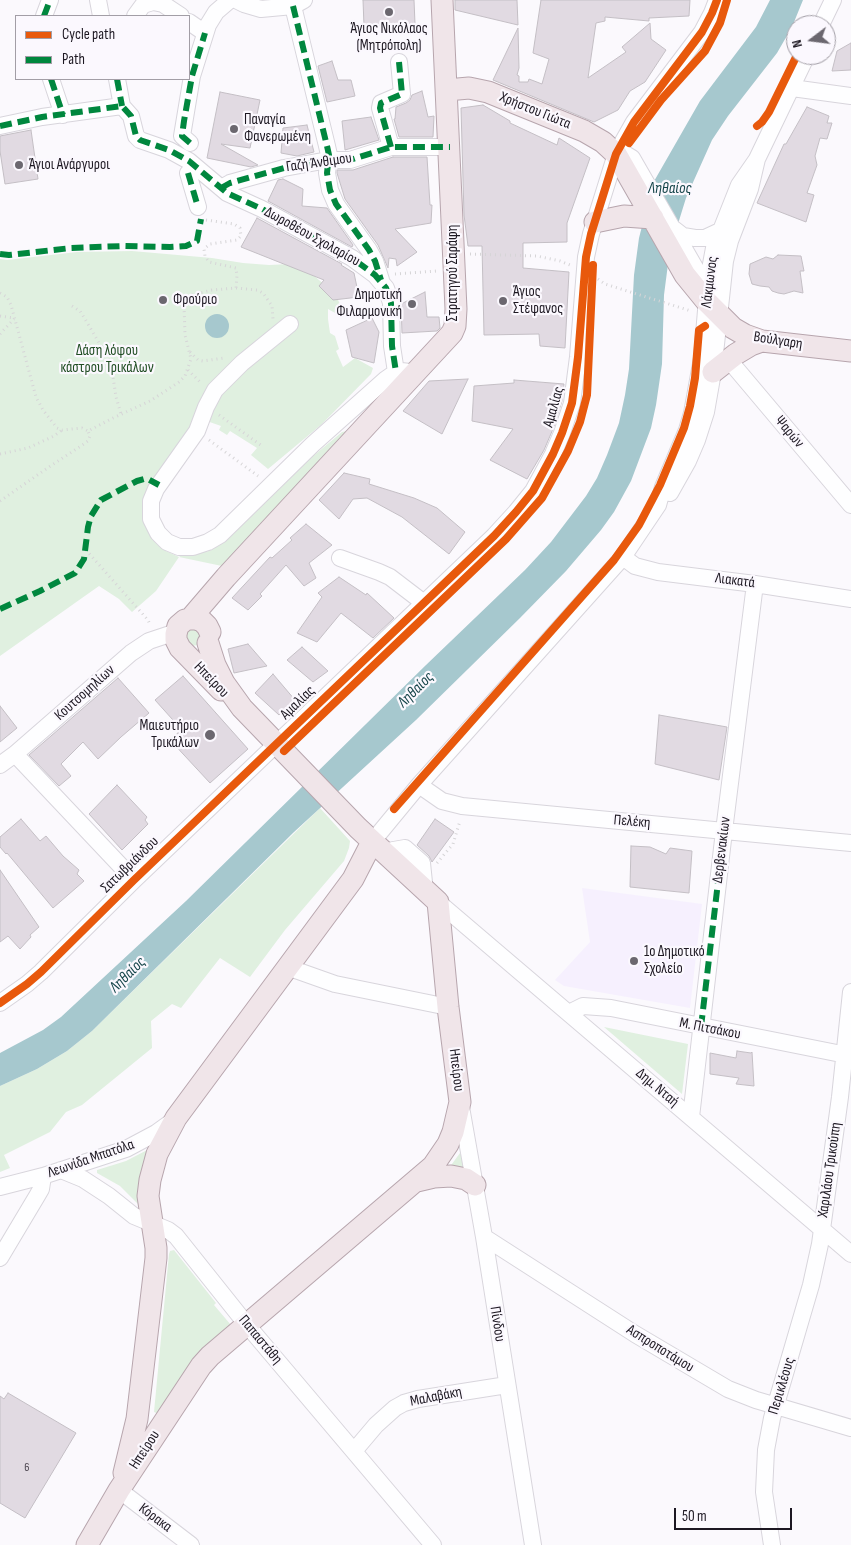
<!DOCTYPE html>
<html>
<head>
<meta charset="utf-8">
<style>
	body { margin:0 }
	#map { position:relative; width:851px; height:1545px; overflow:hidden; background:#fbf9fd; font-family:"Sofia Sans Condensed",sans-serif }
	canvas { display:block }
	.legend { position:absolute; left:15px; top:15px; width:175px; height:65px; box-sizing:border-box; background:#fbf8fe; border:1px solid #a29ea6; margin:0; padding:6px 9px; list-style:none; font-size:15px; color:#1d1822 }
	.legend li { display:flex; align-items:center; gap:10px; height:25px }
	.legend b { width:25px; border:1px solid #a29ea6 }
	.north { position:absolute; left:786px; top:15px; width:50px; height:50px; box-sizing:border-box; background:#fbf8fe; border:1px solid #a29ea6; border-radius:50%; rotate:255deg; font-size:14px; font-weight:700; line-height:20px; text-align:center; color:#1d1822 }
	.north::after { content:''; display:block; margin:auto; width:18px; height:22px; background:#6b676f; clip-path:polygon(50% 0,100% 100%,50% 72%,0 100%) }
	.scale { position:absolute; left:674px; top:1508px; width:118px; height:22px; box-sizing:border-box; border:2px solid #1d1822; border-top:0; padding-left:6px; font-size:15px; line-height:18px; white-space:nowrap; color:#1d1822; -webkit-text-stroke:4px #fbf8fe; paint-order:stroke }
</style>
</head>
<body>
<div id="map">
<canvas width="851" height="1545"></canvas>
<ul class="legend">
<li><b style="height:6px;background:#e8590c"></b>Cycle path</li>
<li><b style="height:6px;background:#00873e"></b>Path</li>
</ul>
<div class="north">N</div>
<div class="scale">50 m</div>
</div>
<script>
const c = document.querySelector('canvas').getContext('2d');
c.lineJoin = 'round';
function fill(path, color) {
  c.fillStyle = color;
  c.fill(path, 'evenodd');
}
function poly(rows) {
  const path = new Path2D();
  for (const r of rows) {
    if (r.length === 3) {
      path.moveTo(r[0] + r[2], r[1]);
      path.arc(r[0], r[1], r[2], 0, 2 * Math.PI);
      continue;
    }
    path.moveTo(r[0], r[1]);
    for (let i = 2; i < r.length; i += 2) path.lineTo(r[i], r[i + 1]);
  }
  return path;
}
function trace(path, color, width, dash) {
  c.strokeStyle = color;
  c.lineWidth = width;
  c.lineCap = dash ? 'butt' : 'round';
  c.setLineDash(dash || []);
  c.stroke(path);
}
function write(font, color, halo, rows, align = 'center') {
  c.font = font + ' "Sofia Sans Condensed",sans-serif';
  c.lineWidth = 4.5;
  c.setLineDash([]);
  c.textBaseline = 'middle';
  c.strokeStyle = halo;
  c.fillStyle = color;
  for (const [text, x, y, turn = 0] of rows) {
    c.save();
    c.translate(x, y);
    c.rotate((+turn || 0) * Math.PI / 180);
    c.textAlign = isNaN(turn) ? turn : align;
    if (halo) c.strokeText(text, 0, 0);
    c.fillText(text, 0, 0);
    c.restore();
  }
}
const built = poly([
	[582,888,702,904,690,1008,564,986,555,980,590,942]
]);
const green = poly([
	[132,251,212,258,243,263,269,265,290,264,310,272,328,288,338,300,343,310,341,314,337,314,328,309,328,319,330,333,335,336,339,349,336,351,343,367,355,358,373,368,371,374,322,424,268,469,251,455,257,448,230,431,227,435,219,430,221,426,201,419,149,492,150,536,159,546,166,551,179,557,183,554,189,555,209,551,220,545,288,477,342,432,347,431,332,449,222,566,179,557,156,591,132,612,119,599,99,586,0,656,0,259,7,260,77,252],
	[186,628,201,630,200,643,198,645,191,646,183,633],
	[320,808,350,841,349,848,344,861,285,930,250,977,220,958,181,1008,172,1004,151,1021,152,1048,82,1105,66,1112,50,1132,4,1155,10,1168,0,1172,0,1086,37,1069,67,1051,92,1031],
	[604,1027,688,1044,682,1094],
	[151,1148,138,1204,120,1186,97,1173,97,1170,126,1161],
	[460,1153,468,1170,449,1168],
	[174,1250,216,1303,214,1305,231,1325,161,1415,154,1412,169,1254,170,1251]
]);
const water = poly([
	[770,0,803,0,792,27,777,53,728,116,712,140,686,198,673,240,668,264,664,295,662,364,656,405,651,428,631,481,614,512,601,530,566,571,520,618,416,720,294,832,92,1031,67,1051,37,1069,0,1086,0,1053,43,1030,61,1017,186,901,426,665,525,570,551,542,586,496,597,478,607,455,619,423,625,395,629,369,634,275,639,238,653,183,700,101,756,27],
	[217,326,12]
]);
const building = poly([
	[363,0,414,0,415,24,364,26,363,0],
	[455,0,517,0,518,25,455,10,455,0],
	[541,0,690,0,689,16,649,18,649,21,605,17,605,21,596,23,588,78,626,52,622,47,650,23,651,39,666,50,645,82,630,91,618,110,594,122,493,80,518,28,519,68,517,75,519,76,519,82,528,82,529,79,542,84,549,59,533,53,541,0],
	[851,43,851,70,832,71,837,51,851,43],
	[332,61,338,80,351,80,355,96,327,102,318,66,332,61],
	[422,91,428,117,434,116,433,137,399,137,394,119,395,119,396,107,406,103,410,100,412,95,422,91],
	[220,92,260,100,250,148,221,144,258,165,251,167,207,158,220,92],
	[483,105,510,121,510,123,557,145,559,138,590,158,567,223,567,242,523,243,523,268,569,272,565,348,540,346,539,334,484,335,482,246,468,246,464,215,461,108,483,105],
	[807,107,829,116,827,123,832,123,827,139,820,138,815,156,817,165,807,193,814,195,806,222,757,203,784,144,786,144,807,107],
	[371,117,379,140,345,150,342,121,371,117],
	[307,125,314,152,297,156,281,153,283,128,307,125],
	[31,130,38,179,5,184,0,151,0,136,31,130],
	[393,157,427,157,430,205,432,205,431,223,395,229,417,252,397,266,396,259,389,258,388,268,378,245,345,199,337,173,337,170,353,170,393,157],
	[283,179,303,189,302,206,327,208,353,245,352,247,268,201,278,180,283,179],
	[257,218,342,264,341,265,354,273,359,297,333,300,319,286,324,280,241,247,257,218],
	[778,255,801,256,804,271,800,271,803,293,794,291,784,294,778,293,772,291,769,287,760,286,752,284,749,274,750,264,766,257,773,259,778,255],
	[425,292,427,317,439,317,440,328,437,331,402,333,401,304,425,292],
	[372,318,379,332,374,363,352,357,346,330,372,318],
	[468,379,442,434,403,411,429,381,468,379],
	[514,380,564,384,562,401,553,429,544,450,527,479,490,460,513,429,472,421,474,386,514,383,514,380],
	[344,473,370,479,369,484,414,498,437,508,465,532,449,554,402,517,367,498,353,499,339,519,319,500,344,473],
	[306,524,332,545,309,563,316,578,304,586,286,565,260,594,262,596,248,610,232,598,270,557,272,558,292,540,290,538,306,524],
	[339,577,366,595,367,593,394,618,373,638,341,613,317,642,297,633,322,597,318,593,339,577],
	[248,644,267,666,234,673,228,649,248,644],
	[302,647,328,671,313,682,287,660,302,647],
	[273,674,295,700,279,715,255,693,273,674],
	[183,676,248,749,210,783,171,741,181,729,155,700,183,676],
	[118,678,149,713,121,737,98,759,83,742,61,764,71,776,59,786,29,755,118,678],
	[0,706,17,728,0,742,0,706],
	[659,715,727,727,719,780,655,764,659,715],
	[117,785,147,817,145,820,148,824,122,850,89,814,117,785],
	[21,819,40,841,46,836,63,856,79,870,77,874,84,881,53,908,7,853,6,854,0,847,0,837,21,819],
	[435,819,454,832,432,862,429,856,417,845,435,819],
	[631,846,650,847,666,854,670,848,692,851,689,893,630,887,631,846],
	[0,870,39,927,30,935,31,937,20,949,8,936,0,942,0,870],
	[737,1051,751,1053,752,1052,754,1086,736,1084,739,1078,710,1074,710,1053,736,1058,737,1051],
	[8,1393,76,1433,25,1518,0,1503,0,1396,4,1399,8,1393]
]);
const path = poly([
	[206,220,234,224,240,228,241,236,237,240,210,244,204,249,205,256,209,262,236,268,237,276,236,288],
	[470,254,537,256,560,261,570,265],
	[395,274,437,271],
	[598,279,605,284,691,311],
	[0,293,7,297,11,305,36,397,43,410,57,428,62,430,82,428,88,431],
	[72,306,80,311,85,319,111,363,116,397,121,414],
	[0,316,14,318],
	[0,334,14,319],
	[190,352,198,360,203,361,224,358],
	[188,370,201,383],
	[219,415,262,446],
	[209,440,258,476],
	[0,454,28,448,54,436,62,430],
	[0,501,49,467,81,446,88,441,90,436,88,431,113,418,150,401,179,382,185,376,191,359,185,335,184,305,187,299,192,295,212,290,236,288,257,290,263,293,272,306,273,319],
	[86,550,148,620,150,625],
	[437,863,453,844,460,821]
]);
const minor = poly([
	[98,0,101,16],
	[236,0,244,4,261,9,293,6,304,0],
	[293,6,327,146,329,155,327,173,330,190,336,204,369,250,375,261,381,280],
	[44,16,50,0],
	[135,16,143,5,153,2,163,4,181,16],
	[189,22,205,33],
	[821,25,833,0],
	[51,79,63,115],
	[117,79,122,106],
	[792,88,851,96],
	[0,126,42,117,122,106,131,116,136,136,140,140,169,150,189,161,227,193,262,209,352,258,375,275,386,288,391,303,392,346,396,372],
	[190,143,182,136,192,76,208,25,216,12,230,0],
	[391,147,380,108,381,103,402,94,399,62],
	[616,154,627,155,632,158,636,165,697,271,705,295],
	[188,173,198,207],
	[221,188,230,183,284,168,328,160,350,160,391,147,450,147],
	[674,229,683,236,695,238,705,238,720,231],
	[290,324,242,363,215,390,206,407,197,431,156,489,151,501,151,519,158,533,167,542,179,547,193,547,208,542,220,535,313,444,386,379,396,372,401,371,410,372,414,375],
	[728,359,851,505],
	[670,493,688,461,697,440,706,412,713,372,725,261,730,241,750,189,757,159,807,55],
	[623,557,635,566,658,572,755,584,851,599],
	[340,558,379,572,390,577,424,603],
	[15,754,134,880],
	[0,765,15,754,131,653,149,641,176,632],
	[419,785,442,801,462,806,851,843],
	[372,842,419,785,623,557,658,505,663,487,687,430,692,413,702,358,709,275,714,248,739,185,757,159],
	[382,852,405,848,422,863,425,892],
	[438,902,851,1254],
	[287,967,335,984,448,1007],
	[0,1003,27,984,41,972,134,880,494,536,516,512,533,491,553,454,562,433,572,403,578,357,586,257,591,234,616,154,634,122,702,32,712,13,717,0],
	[569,1013,583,1006,611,1008,851,1056],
	[461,1107,484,1237,533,1545],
	[691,1117,724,831,755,584],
	[61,1170,83,1179,109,1196,134,1216,168,1230,176,1236,247,1325,433,1545],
	[0,1187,43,1176,126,1149,156,1133,174,1120],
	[484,1237,635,1334,728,1389,756,1400,851,1428],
	[0,1258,37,1196,41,1189,43,1176],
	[354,1451,376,1425,395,1408,404,1403,418,1399,507,1385],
	[119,1490,191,1545],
	[772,1545,764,1492,766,1450,772,1418,811,1285,820,1244,840,1097,851,992]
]);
const major = poly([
	[447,90,469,88,488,92,584,131,603,142,616,154,685,275,707,302,733,328,745,335,762,341,851,351],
	[595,222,624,216,653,218],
	[713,372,736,354,751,345,762,341],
	[190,619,226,577,452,333,455,326,456,309,442,0],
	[210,632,207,626,202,621,196,619,190,619,185,620,178,626,176,634,176,640,180,648,221,690],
	[417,1181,434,1177,451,1176,466,1179,475,1185],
	[124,1473,137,1419,156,1258,156,1248,148,1196,150,1180,157,1154,176,1118,353,879,372,842],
	[87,1545,119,1490,201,1366,210,1356,433,1166,448,1144,453,1132,460,1102,448,1007,438,902,358,828,242,708,224,683,215,665,208,643]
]);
const quiet = poly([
	[293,6,327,146,329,155,327,173,330,190,336,204,369,250,375,261,381,280],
	[44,16,50,0],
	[51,79,63,115],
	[117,79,122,106],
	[0,126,42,117,122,106,131,116,136,136,140,140,169,150,189,161,227,193,262,209,352,258,375,275,386,288,391,303,392,346,396,372],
	[190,143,182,136,184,121,192,76,205,33],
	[391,147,380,108,381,103,402,94,399,62],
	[188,173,198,207],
	[221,188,230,183,284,168,328,160,350,160,391,147,450,147],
	[0,254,9,255,71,248,123,246,170,247,186,246,197,241,201,219],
	[0,609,40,591,75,573,84,559,88,527,91,516,101,500,137,481,144,479,148,479,159,485],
	[701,1027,724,831]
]);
const cycleway = poly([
	[757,126,762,122,769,112,797,55],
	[629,143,661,100,705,51,720,23,727,0],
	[284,751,506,539,542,498,568,451,580,422,587,395,593,265],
	[394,809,614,560,639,525,660,485,684,428,690,406,695,378,699,330,705,326],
	[0,1003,27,984,41,972,134,880,494,536,516,512,533,491,553,454,562,433,572,403,578,357,586,257,591,234,616,154,634,122,702,32,712,13,717,0]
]);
const markers = [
	[389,12,5,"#6b676f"],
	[234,129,5,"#6b676f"],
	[19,165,5,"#6b676f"],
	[163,300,5,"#6b676f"],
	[503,301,5,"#6b676f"],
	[412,304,5,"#6b676f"],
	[210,735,6,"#6b676f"],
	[634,961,5,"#6b676f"]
];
const numberNames = [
	["6",27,1468]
];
const poiNames = [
	["Άγιος Νικόλαος",389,29,"center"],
	["(Μητρόπολη)",389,46,"center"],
	["Παναγία",244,120],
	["Φανερωμένη",244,137],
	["Άγιοι Ανάργυροι",29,165],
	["Άγιος",513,292],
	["Στέφανος",513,309],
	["Δημοτική",402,295,"right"],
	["Φιλαρμονική",402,312,"right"],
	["Φρούριο",173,300],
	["Μαιευτήριο",199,726,"right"],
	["Τρικάλων",199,743,"right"],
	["1ο Δημοτικό",644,952],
	["Σχολείο",644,969]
];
const streetNames = [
	["Χρήστου Γιώτα",535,111,22],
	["Γαζή Άνθιμου",319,163,-8],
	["Δωροθέου Σχολαρίου",312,237,29],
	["Στρατηγού Σαράφη",453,273,-90],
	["Λάκμωνος",710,282,-83],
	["Βούλγαρη",778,341,9],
	["Αμαλίας",554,407,-74],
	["Ψαρών",789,432,50],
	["Λιακατά",735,581,7],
	["Ηπείρου",211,680,46],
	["Κουτσομηλίων",85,693,-42],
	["Αμαλίας",298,703,-44],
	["Πελέκη",632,822,5],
	["Δερβενακίων",722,850,-83],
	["Σατωβριάνδου",130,865,-44],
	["Μ. Πιτσάκου",710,1029,11],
	["Ηπείρου",456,1070,83],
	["Δημ. Νταή",657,1088,40],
	["Λεωνίδα Μπατόλα",91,1159,-19],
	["Χαριλάου Τρικούπη",830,1170,-82],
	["Πίνδου",497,1324,81],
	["Παπαστάθη",260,1340,50],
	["Ασπροποτάμου",660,1349,32],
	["Περικλέους",782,1386,-73],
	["Μαλαβάκη",436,1397,-11],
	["Ηπείρου",145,1450,-57],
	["Κόρακα",155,1518,37]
];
const parkNames = [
	["Δάση λόφου",107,351],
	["κάστρου Τρικάλων",107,368]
];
const waterNames = [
	["Ληθαίος",670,189],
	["Ληθαίος",416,690,-45],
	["Ληθαίος",128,975,-45]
];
fill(built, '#f6f0fe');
fill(green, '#e0f0e0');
fill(water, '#a6c8ce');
fill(building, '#e1dae2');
trace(building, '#c4bfc5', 1);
trace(minor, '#d8d5dc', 18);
trace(major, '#b7a5ad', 23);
trace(path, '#d6d5d7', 3, [1, 4]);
trace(minor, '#fefeff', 16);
trace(major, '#f0e5e9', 21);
trace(quiet, '#00873e', 6, [12, 6]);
trace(cycleway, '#e8590c', 8);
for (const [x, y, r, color] of markers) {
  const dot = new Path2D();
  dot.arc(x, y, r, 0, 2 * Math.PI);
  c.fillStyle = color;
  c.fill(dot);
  trace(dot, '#fbf8fe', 2);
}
write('12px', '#4e4852', null, numberNames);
write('15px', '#1d1822', '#fbf8fe', poiNames, 'left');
write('15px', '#1d1822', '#fbf8fe', streetNames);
write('15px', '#204d23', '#fbf8fe', parkNames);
write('italic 16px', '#16454a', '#fbf8fe', waterNames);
</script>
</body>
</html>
